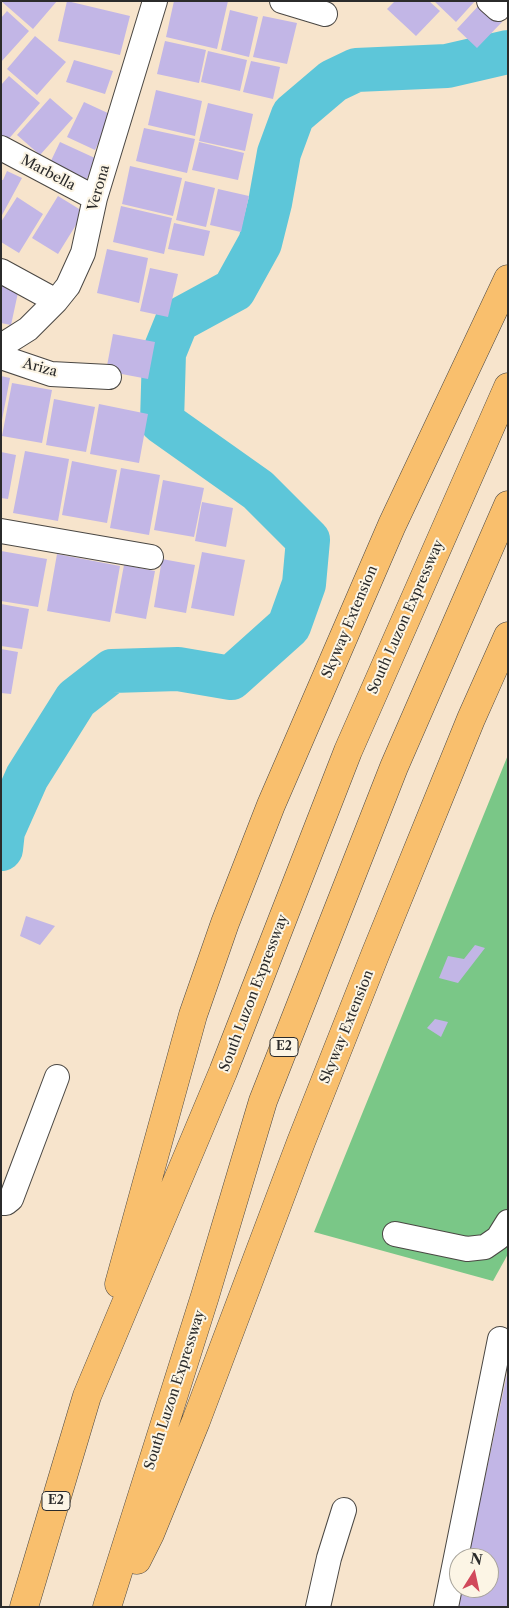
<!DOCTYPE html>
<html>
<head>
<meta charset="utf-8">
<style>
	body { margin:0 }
	#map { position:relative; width:509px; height:1608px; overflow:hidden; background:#f7e4cc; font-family:"Libre Caslon Text",serif }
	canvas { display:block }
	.frame { position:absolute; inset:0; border:2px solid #2b2b2b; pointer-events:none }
	.north { position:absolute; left:449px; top:1548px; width:50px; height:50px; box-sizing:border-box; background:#fcf5e5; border:1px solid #a8a49b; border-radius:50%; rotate:10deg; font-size:14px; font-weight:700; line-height:20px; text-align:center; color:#2b2b2b }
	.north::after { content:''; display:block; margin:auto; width:18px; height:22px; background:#d1495b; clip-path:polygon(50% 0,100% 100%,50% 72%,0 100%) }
</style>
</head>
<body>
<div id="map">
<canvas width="509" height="1608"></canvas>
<div class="frame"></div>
<div class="north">N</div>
</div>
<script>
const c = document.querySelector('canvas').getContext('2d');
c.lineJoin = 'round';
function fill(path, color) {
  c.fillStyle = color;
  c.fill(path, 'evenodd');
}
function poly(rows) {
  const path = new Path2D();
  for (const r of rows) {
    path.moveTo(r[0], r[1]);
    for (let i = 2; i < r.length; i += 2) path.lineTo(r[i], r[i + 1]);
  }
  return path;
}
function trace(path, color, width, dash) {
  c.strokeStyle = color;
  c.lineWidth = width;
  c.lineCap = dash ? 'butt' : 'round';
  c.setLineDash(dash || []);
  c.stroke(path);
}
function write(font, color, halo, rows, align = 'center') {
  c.font = font + ' "Libre Caslon Text",serif';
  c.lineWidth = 4;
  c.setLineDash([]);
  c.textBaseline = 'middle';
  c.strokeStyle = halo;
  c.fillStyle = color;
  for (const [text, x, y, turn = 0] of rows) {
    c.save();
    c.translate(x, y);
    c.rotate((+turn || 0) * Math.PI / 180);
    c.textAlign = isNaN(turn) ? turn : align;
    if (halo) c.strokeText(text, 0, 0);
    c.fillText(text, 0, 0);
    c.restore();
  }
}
const green = poly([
	[508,755,508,1254,493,1281,314,1232]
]);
const river = poly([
	[1,849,3,831,27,777,76,699,112,671,178,669,231,678,289,626,304,584,308,540,258,490,162,422,164,353,177,321,234,290,260,243,270,203,279,153,293,115,333,81,356,70,447,66,508,52]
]);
const building = poly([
	[1,1,57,1,33,29],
	[67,1,130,16,120,55,58,41],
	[174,1,228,1,217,49,166,37],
	[395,1,429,1,440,11,416,36,387,9],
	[434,1,475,1,456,22],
	[481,3,502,22,477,48,457,29],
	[230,10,258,17,249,57,221,50],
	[7,11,29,31,1,62,1,18],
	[263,16,297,23,287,64,253,57],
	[35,36,66,62,37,95,7,69],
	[165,41,206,50,199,83,157,74],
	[208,51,247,60,240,91,201,82],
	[74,60,113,71,105,94,66,82],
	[251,61,280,67,273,99,243,92],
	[9,76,40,103,6,142,1,138,1,85],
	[156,90,202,101,195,136,148,125],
	[50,98,73,118,40,155,17,135],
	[84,102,112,115,95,150,67,137],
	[208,103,253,114,245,151,199,141],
	[144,128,195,139,187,173,136,161],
	[60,142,97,159,84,184,48,167],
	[199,142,244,153,238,180,192,170],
	[130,166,182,178,173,216,122,204],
	[7,171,22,178,1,217,1,180,3,180],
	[185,181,215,188,206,227,176,220],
	[218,189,249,196,241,232,210,225],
	[58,196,84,212,58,254,32,238],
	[17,197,43,214,19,253,1,242,1,222],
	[121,206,172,218,164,254,113,242],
	[174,223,210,231,204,256,168,249],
	[107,249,148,258,139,303,97,293],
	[150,268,178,274,168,317,140,311],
	[1,284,19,288,11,325,1,323],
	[113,334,155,342,148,379,106,371],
	[1,376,10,378,2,420,1,420],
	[12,383,52,390,42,443,2,436],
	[54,399,95,407,86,452,46,445],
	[99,404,148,414,139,463,90,454],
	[25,451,69,459,58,521,13,513],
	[1,452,16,455,8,499,1,498],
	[72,461,117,470,107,523,62,515],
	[121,468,160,475,149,535,110,528],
	[163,480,204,488,194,537,154,530],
	[202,502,233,508,226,547,195,541],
	[1,551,47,559,38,607,1,601],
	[202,552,245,560,234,616,191,608],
	[57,554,120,566,110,622,47,611],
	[162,559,195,565,186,613,154,607],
	[124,565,155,571,146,619,115,613],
	[1,604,29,609,22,649,1,646],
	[1,649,18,652,11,694,1,693],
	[26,916,55,926,40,945,20,936],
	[475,945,485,948,458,983,439,978,448,956,464,959],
	[435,1019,448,1022,441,1037,427,1028],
	[507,1374,508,1607,458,1607,462,1588,489,1588,489,1558,468,1558]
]);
const minor = poly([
	[282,1,325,14],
	[489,1,498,9],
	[1,148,95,198],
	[1,271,56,301],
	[1,346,28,329,56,301,68,286,83,253,95,198,155,1],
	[1,357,51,374,109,377],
	[1,531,151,557],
	[1,1203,6,1203,11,1199,57,1077],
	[395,1234,467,1249,485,1247,498,1238,508,1222],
	[318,1607,329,1558,344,1510],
	[446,1607,500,1339]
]);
const highway = poly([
	[119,1284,193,1015,225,923,271,805,392,525,508,279],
	[137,1560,150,1534,196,1421,301,1142,375,955,471,719,508,636],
	[24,1607,87,1396,223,1072,348,751,508,387],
	[107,1607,205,1296,263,1101,394,767,508,505]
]);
const shields = [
	[284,1047,28],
	[56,1501,28]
];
const shieldNames = [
	["E2",284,1047],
	["E2",56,1501]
];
const streetNames = [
	["Marbella",48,173,28],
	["Verona",99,188,-74],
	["Ariza",40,368,15],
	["South Luzon Expressway",406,617,-66],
	["Skyway Extension",350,622,-67],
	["South Luzon Expressway",254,993,-69],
	["Skyway Extension",347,1027,-68],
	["South Luzon Expressway",175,1390,-72]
];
fill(green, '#7ac787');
trace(river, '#5dc6d9', 44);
fill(building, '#c2b6e6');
trace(minor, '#4a4743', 26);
trace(highway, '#4a4743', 29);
trace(minor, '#fff', 24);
trace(highway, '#f9bf6d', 28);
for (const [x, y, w] of shields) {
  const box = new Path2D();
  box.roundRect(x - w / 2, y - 9.5, w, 19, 4);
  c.fillStyle = '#fcf5e5';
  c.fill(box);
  trace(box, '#2b2b2b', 1);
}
write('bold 12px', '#2b2b2b', null, shieldNames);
write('14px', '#2b2b2b', '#fcf5e5', streetNames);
</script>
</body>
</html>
